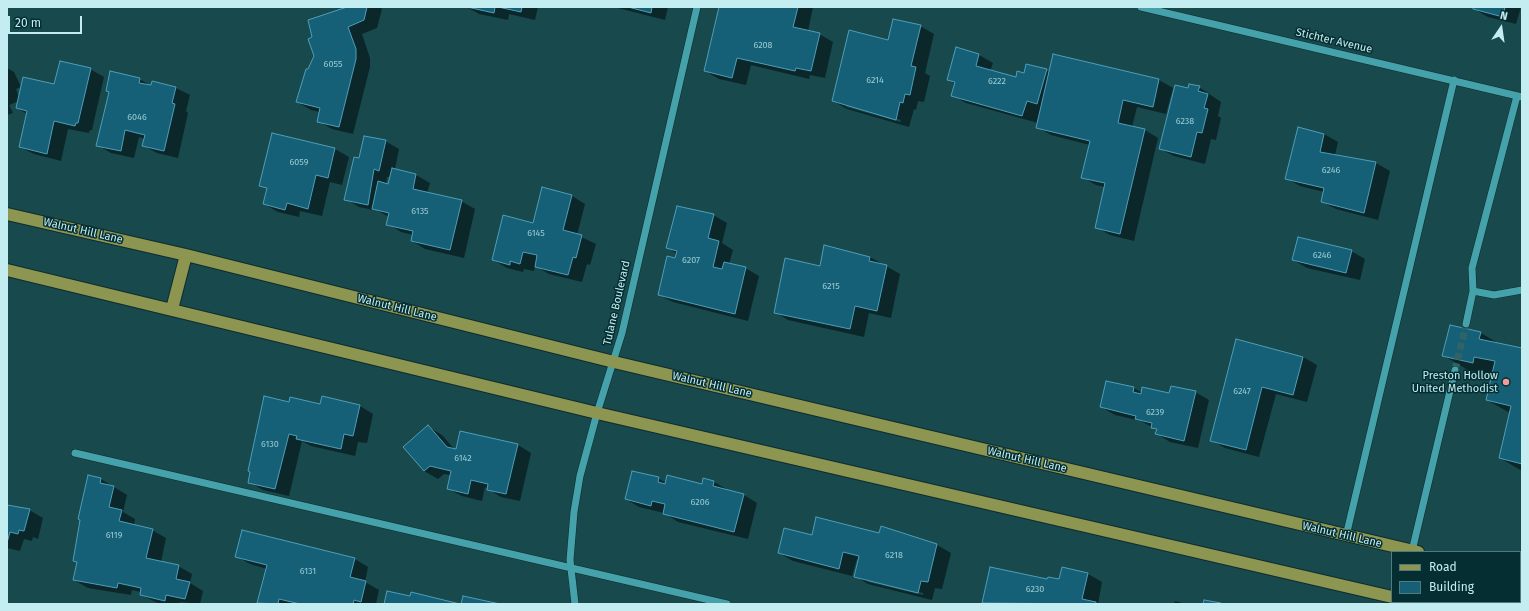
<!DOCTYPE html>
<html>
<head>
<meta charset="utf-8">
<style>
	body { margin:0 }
	#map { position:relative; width:1529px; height:611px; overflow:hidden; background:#17494d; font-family:"Fira Sans",sans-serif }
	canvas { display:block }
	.frame { position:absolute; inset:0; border:8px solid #c3edf1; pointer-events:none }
	.legend { position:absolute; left:1391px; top:551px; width:130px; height:52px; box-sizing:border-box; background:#042e31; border:1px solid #507a7e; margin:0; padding:5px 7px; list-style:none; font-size:12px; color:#c3edf1 }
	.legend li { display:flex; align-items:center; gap:8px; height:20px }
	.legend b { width:20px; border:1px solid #507a7e }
	.north { position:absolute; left:1481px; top:8px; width:40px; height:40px; -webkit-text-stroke:3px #042e31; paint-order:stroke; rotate:13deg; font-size:11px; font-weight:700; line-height:16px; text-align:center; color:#c3edf1 }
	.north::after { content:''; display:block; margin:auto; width:14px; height:18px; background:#c3edf1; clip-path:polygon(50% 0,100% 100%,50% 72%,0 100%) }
	.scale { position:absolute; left:8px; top:16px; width:74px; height:18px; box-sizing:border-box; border:2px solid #c3edf1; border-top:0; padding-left:5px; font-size:12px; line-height:14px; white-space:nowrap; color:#c3edf1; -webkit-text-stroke:3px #042e31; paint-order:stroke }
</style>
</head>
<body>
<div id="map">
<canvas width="1529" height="611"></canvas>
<div class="frame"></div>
<ul class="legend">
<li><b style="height:5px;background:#8d9651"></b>Road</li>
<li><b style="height:11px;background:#156076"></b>Building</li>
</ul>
<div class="north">N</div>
<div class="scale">20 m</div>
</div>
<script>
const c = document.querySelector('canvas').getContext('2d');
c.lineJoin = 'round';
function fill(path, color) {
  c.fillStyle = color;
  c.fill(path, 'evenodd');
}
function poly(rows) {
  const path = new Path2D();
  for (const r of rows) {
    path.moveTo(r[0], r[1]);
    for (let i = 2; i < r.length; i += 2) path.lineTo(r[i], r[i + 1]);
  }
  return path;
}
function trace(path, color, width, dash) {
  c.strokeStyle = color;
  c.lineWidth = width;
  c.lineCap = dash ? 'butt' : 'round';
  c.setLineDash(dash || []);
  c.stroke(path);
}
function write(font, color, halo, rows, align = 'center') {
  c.font = font + ' "Fira Sans",sans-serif';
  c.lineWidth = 3;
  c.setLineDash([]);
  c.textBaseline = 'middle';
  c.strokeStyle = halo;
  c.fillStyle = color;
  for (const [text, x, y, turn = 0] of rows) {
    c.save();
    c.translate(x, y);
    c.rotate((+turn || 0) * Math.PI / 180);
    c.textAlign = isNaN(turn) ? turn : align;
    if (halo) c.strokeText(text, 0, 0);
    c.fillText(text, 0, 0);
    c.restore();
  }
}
const shadow = poly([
	[350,7,379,7,382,9,377,28,362,34,370,58,370,67,353,134,332,129,318,121,320,112,311,110,297,102,309,70],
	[467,7,538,7,535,20,509,14,508,20,479,14],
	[614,7,668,7,665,20],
	[720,7,813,7,808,31,819,34,833,42,825,78,810,75,809,79,751,65,746,85,719,79,705,71],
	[1474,7,1521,7,1516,24,1488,17,1474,9],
	[920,26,934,34,925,73,930,76,924,102,918,101,916,110,914,109,909,127,847,109,833,101,889,41],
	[846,105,901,120,900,122,846,107],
	[956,48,979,55,993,63,990,71,1016,78,1024,74,1046,70,1050,72,1054,56,1159,80,1173,88,1166,114,1137,107,1132,127,1145,130,1158,138,1134,241,1110,235,1096,227,1105,187,1096,185,1082,177,1090,145,1051,135,1037,127,1038,123,966,103,952,95,955,84,948,79],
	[7,68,14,72,21,87,16,89,19,98,55,85,90,69,104,77,92,130,90,130,89,133,68,129,61,161,34,154,20,147,27,114,17,108,19,101,9,105,13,113,7,115],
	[139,79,152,86,176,88,190,95,186,111,188,113,178,158,157,153,144,146,145,139,139,137,134,158,111,153,97,145],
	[1199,87,1221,102,1218,116,1221,118,1216,140,1211,139,1205,164,1174,156,1160,149,1188,90],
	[1299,128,1324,134,1338,142,1335,155,1376,163,1390,171,1378,220,1336,209,1322,202,1324,192,1300,186,1286,178],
	[273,134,335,149,349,157,342,185,330,182,322,216,300,211,299,217,278,212,264,204,267,189,260,185],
	[385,141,399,149,395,169,416,175,430,183,427,193,461,201,475,209,464,258,425,249,412,241,413,235,401,232,388,224,389,217,378,211,359,207,346,199,360,159],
	[387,177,390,177,389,185,386,184],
	[572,196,585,204,577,235,596,244,590,265,587,264,582,282,549,274,535,266,534,271,524,269,523,272,507,268,493,260,534,224],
	[713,215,727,223,722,243,733,250,729,264,745,268,759,276,748,321,673,302,659,295,677,254,668,248],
	[1351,251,1365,259,1360,280,1307,268,1293,260],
	[870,257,900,274,891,318,869,313,864,337,788,320,775,312,820,267],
	[1481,333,1501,345,1522,349,1522,471,1500,458,1510,413,1487,400,1493,375,1468,370,1444,356],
	[1237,340,1303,357,1317,365,1307,402,1276,394,1259,457,1225,448,1211,440],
	[1134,388,1142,393,1170,394,1195,392,1209,400,1198,448,1170,442,1157,434,1157,430,1152,427,1141,421,1115,415,1101,407],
	[290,403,360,406,373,414,367,443,358,442,355,456,311,446,302,441,289,496,263,490,249,482],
	[428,427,442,435,455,450,518,445,531,453,520,501,501,497,485,487,482,501,462,496,448,489,451,475,444,474,438,479,424,471],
	[658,478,666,483,703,485,704,480,714,482,728,490,744,495,757,503,748,539,678,522,664,513,639,507,626,499],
	[101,479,127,495,123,512,135,519,134,526,152,530,166,538,161,562,178,566,192,574,190,583,203,591,200,604,180,602,179,604,160,604,141,595,141,592,132,590,131,595,88,588,74,580],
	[7,506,29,510,43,518,38,539,33,537,32,541,24,539,20,551,7,548],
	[881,527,937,545,951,553,942,589,935,588,932,600,868,584,855,576,859,560,857,559,852,576,793,561,779,553,812,536,879,535],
	[868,580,923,593,923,595,868,582],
	[236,556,355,559,368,567,365,582,379,590,376,604,262,604,258,602,267,569,250,564],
	[1088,574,1102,582,1098,604,986,604,984,602,1048,581,1060,580],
	[1175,601,1186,604,1174,604]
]);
const building = poly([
	[347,7,367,7,364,20,348,27,356,49,356,59,339,127,317,122,320,108,296,102,306,69,308,69,314,56,308,39,312,37,308,20,347,7],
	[467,7,495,7,494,13,467,7],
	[498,7,522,7,521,12,498,7],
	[628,7,652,7,651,13,628,7],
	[719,7,798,7,793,27,820,33,811,71,796,68,795,71,737,58,732,78,704,71,719,7],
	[1473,7,1505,7,1503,17,1473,9,1473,7],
	[893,19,921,25,911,66,916,67,910,95,905,94,903,103,900,102,896,120,832,101,849,30,888,40,893,19],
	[956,47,979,54,976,66,1016,77,1017,71,1024,73,1026,64,1047,69,1037,104,1027,101,1022,116,951,96,955,82,947,80,956,47],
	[1053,54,1159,79,1153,107,1123,100,1118,123,1145,129,1120,234,1095,228,1105,183,1081,178,1090,141,1036,128,1053,54],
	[60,61,91,68,78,123,76,123,75,126,54,121,47,154,19,147,27,111,16,108,23,77,54,84,60,61],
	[110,71,140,78,139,83,151,85,152,81,176,87,172,103,175,104,164,151,142,146,145,135,125,130,121,151,96,146,109,92,106,91,110,71],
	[1189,84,1200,86,1198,91,1208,94,1204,108,1208,109,1202,133,1197,132,1191,157,1159,149,1175,85,1188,88,1189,84],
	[1298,127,1324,134,1320,152,1376,162,1364,213,1321,202,1324,188,1285,179,1298,127],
	[272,133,335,148,328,178,316,175,308,209,287,203,285,210,263,204,267,188,259,186,272,133],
	[364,136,386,140,379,171,374,169,368,205,344,200,354,157,359,158,364,136],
	[392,168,416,174,413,189,462,200,450,250,411,241,413,231,386,225,389,213,372,209,378,181,388,184,392,168],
	[542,187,572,195,563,230,582,235,576,258,573,257,568,275,535,267,537,255,523,252,520,264,510,261,510,265,492,260,503,215,533,223,542,187],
	[677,206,714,214,708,238,719,241,713,267,722,269,724,262,746,267,735,314,658,295,667,256,675,258,677,251,666,248,677,206],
	[1298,237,1352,250,1346,273,1292,260,1298,237],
	[824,245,870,257,869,261,887,265,877,311,855,306,850,329,774,313,785,258,820,266,824,245],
	[1450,325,1481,332,1479,339,1522,348,1522,464,1499,458,1511,406,1486,400,1495,361,1474,357,1473,363,1442,356,1450,325],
	[1236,339,1303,357,1293,395,1262,387,1246,450,1210,441,1236,339],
	[1106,381,1134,387,1133,392,1141,394,1142,387,1169,393,1171,386,1196,391,1184,441,1155,434,1157,429,1151,428,1152,423,1135,419,1136,416,1100,407,1106,381],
	[264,396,289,402,290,397,320,404,322,396,360,405,353,436,344,434,341,449,296,439,297,436,289,434,275,489,248,483,250,472,248,471,264,396],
	[428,425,447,447,456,449,460,431,518,444,506,494,487,490,488,484,471,480,468,494,447,489,451,471,430,466,424,471,403,447,428,425],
	[632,471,659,477,658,482,665,484,667,475,702,484,703,478,714,481,713,486,744,494,734,532,663,514,665,504,652,501,651,506,625,499,632,471],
	[88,475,101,478,100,483,114,486,109,507,122,510,119,521,153,529,146,558,179,565,176,579,190,582,185,599,166,595,165,601,140,595,141,588,118,583,117,588,73,580,77,562,73,561,80,520,78,519,88,475],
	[7,505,30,509,24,531,19,530,18,534,10,532,7,543,7,505],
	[816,517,879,533,881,526,937,544,928,582,921,581,918,593,854,577,859,556,843,552,839,569,778,553,784,528,812,535,816,517],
	[242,530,355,558,350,577,366,581,361,602,354,600,353,604,300,604,279,599,278,604,257,603,267,565,235,557,242,530],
	[990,567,1047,579,1048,577,1059,579,1062,567,1088,573,1082,599,1096,602,1096,604,982,603,990,567],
	[387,591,410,596,411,592,460,604,384,604,387,591],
	[463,596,500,604,461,604,463,596],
	[1204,600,1221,603,1221,604,1203,604,1204,600]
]);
const minorTunnel = poly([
	[1455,370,1466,324]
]);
const minor = poly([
	[1141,7,1522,97],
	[1517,96,1472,268,1473,291,1494,295,1522,290],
	[1466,324,1473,291],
	[75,453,727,604],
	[1346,536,1454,80],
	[1412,551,1455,370],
	[575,604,570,560,574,512,580,476,597,413,622,333,697,7]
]);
const major = poly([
	[7,214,186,255,614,362,1418,552],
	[7,270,597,413,1392,597],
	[172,309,186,255],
	[1520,574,1522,574],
	[1414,602,1423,604]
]);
const markers = [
	[1506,382,4,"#f59b96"]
];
const numberNames = [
	["6208",763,45],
	["6055",333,64],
	["6214",875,80],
	["6222",997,81],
	["6046",137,117],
	["6238",1185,121],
	["6059",299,162],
	["6246",1331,170],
	["6135",420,211],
	["6145",536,233],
	["6246",1322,255],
	["6207",691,260],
	["6215",831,286],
	["6247",1242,391],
	["6239",1155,412],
	["6130",270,444],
	["6142",463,458],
	["6206",700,502],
	["6119",114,535],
	["6218",894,555],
	["6131",308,571],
	["6230",1035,589]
];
const streetNames = [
	["Stichter Avenue",1334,41,13],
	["Walnut Hill Lane",83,231,13],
	["Tulane Boulevard",617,303,-77],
	["Walnut Hill Lane",397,308,14],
	["Walnut Hill Lane",712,385,13],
	["Walnut Hill Lane",1027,460,13],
	["Walnut Hill Lane",1342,535,13]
];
const poiNames = [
	["Preston Hollow",1498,376],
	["United Methodist",1498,389]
];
fill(shadow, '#0007');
fill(building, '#156076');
trace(building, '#4f9eba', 1);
trace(minorTunnel, '#316266', 7, [7, 3.5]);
trace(minor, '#0f2c2f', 8);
trace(major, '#0f2c2f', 14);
trace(minor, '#45a1aa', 7);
trace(major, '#8d9651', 12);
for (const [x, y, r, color] of markers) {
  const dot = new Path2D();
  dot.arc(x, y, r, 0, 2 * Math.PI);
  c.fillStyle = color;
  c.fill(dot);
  trace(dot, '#042e31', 1.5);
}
write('9px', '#98cad2', null, numberNames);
write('11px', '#c3edf1', '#042e31', streetNames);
write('11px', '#c3edf1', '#042e31', poiNames, 'right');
</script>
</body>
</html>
